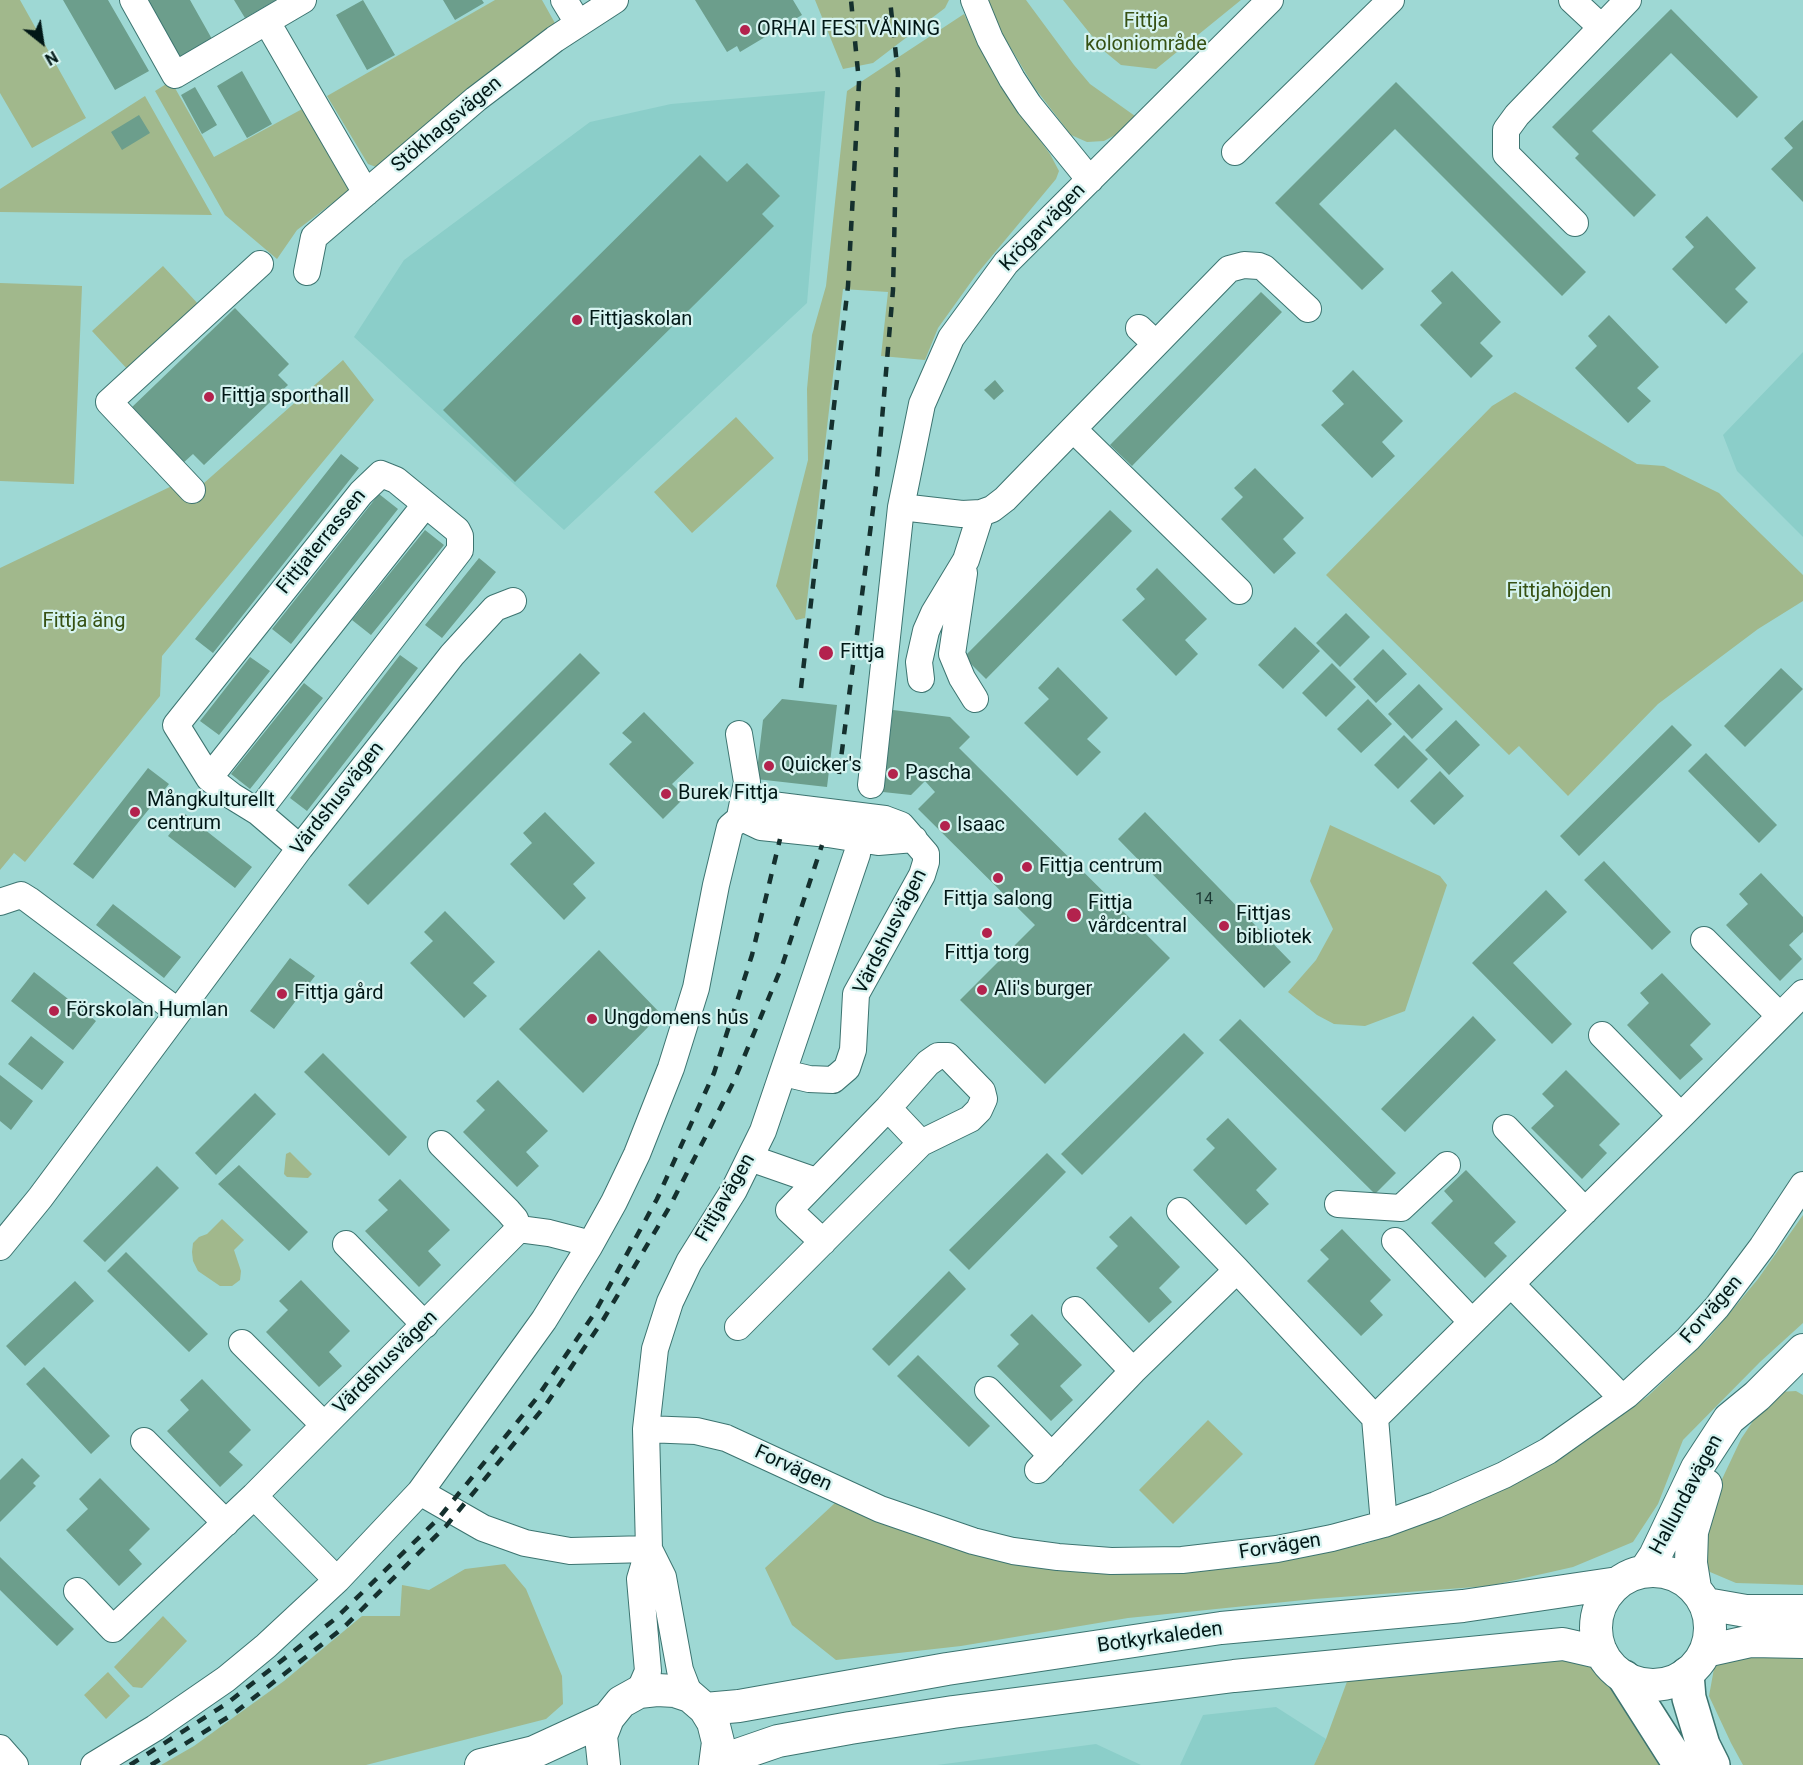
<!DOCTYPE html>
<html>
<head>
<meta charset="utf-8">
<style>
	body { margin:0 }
	#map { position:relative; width:1803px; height:1765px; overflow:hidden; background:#9ed8d4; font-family:Roboto,sans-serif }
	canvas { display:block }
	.north { position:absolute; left:12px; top:12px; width:60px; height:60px; -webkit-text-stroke:4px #d6f3f0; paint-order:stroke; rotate:150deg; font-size:16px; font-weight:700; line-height:24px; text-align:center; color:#011716 }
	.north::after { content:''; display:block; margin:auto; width:21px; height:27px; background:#011716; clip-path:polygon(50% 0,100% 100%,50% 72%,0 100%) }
</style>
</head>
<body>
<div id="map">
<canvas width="1803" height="1765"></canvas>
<div class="north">N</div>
</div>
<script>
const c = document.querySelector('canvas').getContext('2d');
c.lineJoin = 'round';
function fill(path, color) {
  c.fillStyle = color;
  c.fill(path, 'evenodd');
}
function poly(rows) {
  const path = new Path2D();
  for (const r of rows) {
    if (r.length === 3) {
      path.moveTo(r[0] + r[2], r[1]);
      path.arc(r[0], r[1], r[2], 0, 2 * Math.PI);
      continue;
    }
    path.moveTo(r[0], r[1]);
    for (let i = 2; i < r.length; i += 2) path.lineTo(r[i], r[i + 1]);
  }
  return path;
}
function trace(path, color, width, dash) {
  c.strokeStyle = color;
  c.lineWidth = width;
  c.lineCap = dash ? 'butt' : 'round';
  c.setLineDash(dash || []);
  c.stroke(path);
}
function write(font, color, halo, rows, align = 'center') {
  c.font = font + ' Roboto,sans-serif';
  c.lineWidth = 4.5;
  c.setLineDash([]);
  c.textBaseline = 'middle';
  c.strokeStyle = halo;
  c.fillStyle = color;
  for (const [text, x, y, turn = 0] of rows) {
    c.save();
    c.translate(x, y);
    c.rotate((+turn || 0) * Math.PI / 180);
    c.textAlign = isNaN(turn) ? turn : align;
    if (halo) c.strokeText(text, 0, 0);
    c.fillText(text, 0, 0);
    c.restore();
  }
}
const built = poly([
	[825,91,807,303,564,530,354,337,404,260,590,122,671,104],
	[1803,352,1803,537,1737,471,1723,435],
	[1276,1707,1326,1739,1314,1765,1180,1765,1203,1715],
	[1096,1744,1141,1765,937,1765]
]);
const green = poly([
	[0,0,20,0,86,118,32,148,0,93],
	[495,0,542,0,556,25,443,110,376,167,368,164,327,96],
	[815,0,949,0,945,8,873,63,843,69],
	[987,0,1026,0,1074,65,1090,84,1135,116,1119,133,1104,141,1087,142,1071,135,1034,87,1003,35],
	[1063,0,1241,0,1156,69,1121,65,1104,51],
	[964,14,1002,88,1050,154,1059,171,1056,179,976,275,938,328,925,360,881,356,888,292,843,289,805,618,796,620,776,586,808,460,807,389,812,335,826,286,847,91],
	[171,81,214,157,304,108,351,189,297,230,277,259,225,215,155,91],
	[145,96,212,215,0,212,0,189],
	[163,266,200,306,129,371,92,331],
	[0,283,82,286,74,484,0,481],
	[343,360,374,400,162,656,160,696,25,862,14,853,0,870,0,568,174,485,204,483],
	[1515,392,1637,464,1664,466,1719,493,1803,575,1803,601,1758,629,1658,704,1568,796,1519,746,1509,755,1326,575,1492,406],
	[736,417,774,458,692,533,654,492],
	[1330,825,1440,876,1447,885,1405,1011,1365,1026,1334,1024,1317,1015,1288,992,1316,960,1333,929,1310,881],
	[290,1152,312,1174,308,1178,287,1177,284,1174,286,1154],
	[1803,1215,1803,1323,1760,1362,1683,1440,1658,1504,1633,1542,1573,1567,1489,1586,1314,1599,1128,1618,961,1646,836,1660,792,1625,765,1568,836,1502,883,1524,940,1543,997,1559,1120,1573,1177,1573,1244,1567,1301,1558,1368,1543,1429,1522,1489,1495,1552,1462,1610,1424,1648,1396,1709,1338,1758,1279],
	[222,1219,244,1240,234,1250,241,1271,240,1280,232,1286,220,1286,198,1271,193,1261,192,1252,193,1243,199,1237,207,1234],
	[1796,1391,1803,1395,1803,1585,1736,1583,1710,1572,1701,1556,1715,1494,1741,1439,1765,1403,1778,1392],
	[1208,1420,1243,1454,1173,1524,1139,1490],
	[505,1564,526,1589,562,1676,563,1704,546,1719,366,1765,161,1765,194,1746,284,1681,362,1616,400,1616,402,1585,429,1590,465,1569],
	[163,1616,187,1641,142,1688,133,1687,114,1667],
	[1764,1651,1803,1651,1803,1765,1743,1765,1731,1743,1709,1696,1715,1663],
	[1561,1652,1599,1670,1633,1714,1662,1765,1314,1765,1326,1739,1349,1676],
	[108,1672,130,1696,106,1719,84,1695]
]);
const building = poly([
	[63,0,108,0,149,71,115,90],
	[146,0,190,0,212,39,180,58],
	[234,0,276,0,245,18],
	[363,0,395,55,367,70,336,15],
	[443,0,482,0,484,3,455,20],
	[695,0,793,0,802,15,740,52,737,46,727,52],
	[1671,9,1758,97,1737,118,1671,53,1592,131,1656,195,1634,217,1575,158,1579,154,1552,127],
	[242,71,272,124,247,138,217,86],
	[1396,82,1586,272,1562,296,1395,129,1319,204,1384,269,1362,290,1275,203],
	[195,87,217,125,202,134,181,95],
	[139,115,150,133,122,150,111,132],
	[1803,120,1803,202,1771,169,1793,148,1784,138],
	[700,155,727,182,747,163,780,196,762,214,774,226,515,482,443,410],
	[1707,216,1756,268,1735,289,1748,302,1726,324,1672,269,1694,247,1685,237],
	[1452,271,1501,322,1480,343,1493,356,1471,378,1420,325,1442,303,1431,291],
	[1261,292,1282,312,1132,466,1110,445],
	[235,308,289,364,278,375,288,385,204,465,193,454,182,464,130,409],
	[1609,315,1659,367,1637,388,1651,401,1628,423,1575,368,1597,346,1588,336],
	[1353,370,1403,421,1382,442,1395,456,1372,478,1321,425,1344,404,1332,391],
	[995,380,1004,391,994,400,984,390],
	[341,454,359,468,213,653,195,639],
	[1255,468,1304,518,1283,539,1296,553,1274,574,1221,519,1243,497,1234,488],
	[379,494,398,509,291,644,272,629],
	[1110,510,1132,531,986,679,964,657],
	[425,530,444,545,371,635,352,620],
	[479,558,496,572,442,638,425,625],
	[1157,568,1207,619,1185,640,1198,654,1176,676,1122,620,1145,599,1136,589],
	[1346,613,1370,637,1340,667,1316,643],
	[1295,627,1320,651,1283,689,1258,665],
	[1383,649,1407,674,1376,703,1353,679],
	[580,653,600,673,368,905,348,885],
	[400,655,418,668,307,811,290,798],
	[250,657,270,671,219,735,200,721],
	[1332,663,1356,687,1326,717,1302,693],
	[1058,667,1108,718,1087,739,1101,752,1077,776,1024,723,1049,699,1038,688],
	[1781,668,1803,689,1745,747,1724,726],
	[304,683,323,698,250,789,231,774],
	[1419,684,1443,709,1412,739,1388,714],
	[782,699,837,705,827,787,756,779,763,720],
	[1368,699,1392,724,1361,753,1337,729],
	[893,710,950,717,970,737,959,748,1170,958,1045,1084,960,1000,1035,925,918,809,935,792,925,781,911,795,883,792],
	[644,712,694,763,672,784,685,797,663,819,609,764,632,742,622,733],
	[1456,720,1480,745,1449,775,1425,750],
	[1672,725,1692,745,1579,856,1560,836],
	[1404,735,1428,759,1398,789,1374,765],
	[1706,753,1777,825,1759,843,1688,771],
	[148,768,169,784,93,879,73,864],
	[1440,771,1464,796,1434,825,1410,801],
	[545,812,595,863,573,884,586,898,564,920,510,864,532,843,523,833],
	[1145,812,1291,962,1264,988,1118,839],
	[185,814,252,867,235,888,168,836],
	[1604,861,1671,932,1652,950,1584,880],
	[1761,873,1803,917,1803,932,1789,945,1802,959,1780,981,1726,925,1748,904,1739,894],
	[1546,890,1567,912,1513,963,1572,1024,1552,1044,1472,963],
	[113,904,181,957,164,978,96,925],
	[445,911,495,962,473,983,487,996,464,1018,410,963,433,941,424,932],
	[599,950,661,1014,583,1093,519,1029],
	[290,958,315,976,274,1029,250,1011],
	[34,972,96,1021,73,1050,11,1001],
	[1662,973,1711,1024,1690,1045,1703,1059,1680,1080,1627,1025,1649,1003,1640,993],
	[1473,1016,1496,1040,1405,1132,1381,1109],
	[1240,1019,1396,1173,1375,1194,1219,1040],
	[1184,1033,1204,1053,1082,1175,1061,1154],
	[31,1036,64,1062,42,1090,8,1064],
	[323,1053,407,1137,389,1156,304,1072],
	[1566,1070,1620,1124,1599,1145,1607,1153,1582,1179,1531,1128,1554,1106,1542,1094],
	[0,1075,33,1101,11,1130,0,1121],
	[498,1080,548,1131,526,1152,539,1166,517,1187,463,1132,485,1110,476,1101],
	[255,1093,276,1114,216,1175,195,1153],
	[1228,1118,1277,1169,1256,1190,1269,1204,1246,1225,1193,1170,1215,1148,1206,1139],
	[1047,1153,1066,1172,969,1270,949,1250],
	[239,1165,308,1232,289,1251,218,1184],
	[157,1166,179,1188,105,1262,83,1241],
	[1466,1170,1516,1222,1494,1243,1507,1256,1485,1278,1431,1223,1453,1201,1444,1191],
	[400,1179,450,1230,428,1251,441,1265,419,1287,365,1231,388,1210,378,1200],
	[1131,1216,1180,1267,1159,1288,1172,1302,1149,1323,1096,1268,1118,1246,1109,1237],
	[1342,1229,1391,1280,1370,1301,1383,1315,1361,1336,1307,1281,1329,1259,1320,1250],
	[126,1252,208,1334,189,1352,107,1271],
	[949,1271,966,1289,889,1366,872,1349],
	[301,1280,350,1331,329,1352,342,1366,319,1387,266,1332,288,1310,279,1301],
	[75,1281,94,1301,25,1366,6,1346],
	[1032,1314,1082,1365,1060,1386,1073,1400,1051,1421,997,1366,1019,1344,1010,1335],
	[918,1355,990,1426,969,1447,897,1376],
	[44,1367,110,1436,91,1454,26,1384],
	[202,1379,251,1430,229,1452,243,1465,220,1487,167,1431,189,1410,180,1400],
	[22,1458,40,1476,33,1483,36,1486,0,1522,0,1480],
	[100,1478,150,1529,129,1550,142,1564,119,1586,66,1530,88,1509,79,1499],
	[0,1557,74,1629,57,1646,0,1590]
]);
const minor = poly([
	[133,0,175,75,303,0],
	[564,0,578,23],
	[974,0,990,39,1012,79,1029,105,1090,180],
	[1572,0,1601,27],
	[267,22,366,193],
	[1235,152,1391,0],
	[1575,223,1506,154,1506,130,1517,115,1628,0],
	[307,272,314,237,476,99,555,39,615,0],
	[1139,328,1155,343],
	[1073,429,1229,269,1244,265,1259,266,1264,268,1308,309],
	[192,490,109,402,260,264],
	[901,507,962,514,981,513,966,560,934,613,926,631,919,662,921,679],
	[981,513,992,509,1005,499,1073,429,1239,591],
	[964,573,952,654,962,678,975,699],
	[739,734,747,782,740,817],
	[209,778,425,505],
	[871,785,901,507,922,404,951,338,1006,263,1270,0],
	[258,812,232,796,209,778,176,725,361,493,381,474,396,480,457,530,460,536,460,550,258,812,300,848],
	[740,817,761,827,828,834,878,842,914,839],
	[0,902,21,895,29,900,177,1011],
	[1704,940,1780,1016],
	[1602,1035,1681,1116],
	[1506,1128,1585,1211],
	[441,1144,508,1211,515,1219,519,1229],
	[750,1158,816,1181],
	[1338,1204,1401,1208,1447,1165],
	[1180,1211,1237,1270],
	[1395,1241,1472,1322],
	[823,1242,789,1210,888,1108,928,1063,938,1056,948,1056,982,1091,984,1099,979,1110,970,1119,921,1143],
	[346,1244,425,1325],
	[0,1247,40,1198,300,848,452,655,495,608,513,601],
	[1511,1284,1622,1398],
	[1075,1310,1133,1371],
	[738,1327,921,1143,888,1108],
	[242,1343,324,1425],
	[988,1390,1052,1456],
	[1375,1418,1681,1116,1803,993],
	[646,1429,696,1431,726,1438,880,1509,973,1541,1013,1551,1058,1557,1111,1561,1182,1560,1277,1549,1332,1538,1384,1524,1436,1505,1504,1475,1548,1451,1627,1395,1688,1339,1717,1307,1762,1247,1803,1185],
	[144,1441,226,1523],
	[1038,1470,1133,1371,1237,1270,1375,1418,1384,1524],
	[420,1492,483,1528,525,1543,570,1551,649,1549],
	[254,1496,337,1580],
	[649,1549,663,1577,680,1670,690,1696],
	[77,1591,113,1629,254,1496,519,1229,549,1233,580,1241,589,1247],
	[639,1692,648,1671,640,1579,649,1549,646,1429,655,1349,670,1302,689,1262,734,1190,763,1131,857,854],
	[0,1748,15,1765],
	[94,1765,155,1728,226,1679,266,1646,337,1580,420,1492,544,1320,589,1247,614,1202,637,1154,671,1068,696,988,716,885,730,827,751,809,772,805,885,819,901,825,926,854,926,862,922,875,856,994,853,1050,847,1068,833,1080,809,1079,784,1073]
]);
const major = poly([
	[1653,1628,57],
	[1645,1571,1655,1556,1697,1468,1729,1419,1757,1396,1803,1350],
	[1695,1588,1691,1563,1692,1532,1706,1485],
	[1706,1604,1746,1611,1803,1611],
	[1706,1651,1751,1641,1803,1642],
	[705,1709,739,1706,947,1669,1221,1628,1463,1606,1618,1583],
	[717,1762,778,1741,850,1728,953,1712,1234,1676,1563,1644,1602,1653],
	[481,1765,534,1752,608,1718],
	[604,1765,601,1736,608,1718,621,1702,639,1692,657,1690,675,1691,690,1696,705,1709,713,1722,718,1742,715,1765]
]);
const highway = poly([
	[1687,1674,1689,1698,1703,1745,1713,1765],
	[1624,1677,1680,1765]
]);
const rail = poly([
	[801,688,848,286,859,82,851,0],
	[839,774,877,478,893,290,898,74,890,0],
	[130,1765,226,1704,335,1619,438,1519,536,1399,594,1314,657,1199,714,1073,752,955,780,839],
	[151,1765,233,1714,343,1628,446,1526,545,1406,603,1320,670,1206,734,1081,782,966,822,845]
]);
const markers = [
	[745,30,6,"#b3224d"],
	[577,320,6,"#b3224d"],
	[209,397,6,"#b3224d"],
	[826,653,8,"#b3224d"],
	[769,766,6,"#b3224d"],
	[893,774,6,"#b3224d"],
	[666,794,6,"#b3224d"],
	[135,812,6,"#b3224d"],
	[945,826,6,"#b3224d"],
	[1027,867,6,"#b3224d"],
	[998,878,6,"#b3224d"],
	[1074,915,8,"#b3224d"],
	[1224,926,6,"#b3224d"],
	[987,933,6,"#b3224d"],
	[982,990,6,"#b3224d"],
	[282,994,6,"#b3224d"],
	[54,1011,6,"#b3224d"],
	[592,1019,6,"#b3224d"]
];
const numberNames = [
	["14",1204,900]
];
const parkNames = [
	["Fittja",1146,22],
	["koloniområde",1146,45],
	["Fittjahöjden",1559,592],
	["Fittja äng",84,622]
];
const poiNames = [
	["ORHAI FESTVÅNING",757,30],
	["Fittjaskolan",589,320],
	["Fittja sporthall",221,397],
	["Fittja",840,653],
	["Quicker's",781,766],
	["Pascha",905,774],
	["Burek Fittja",678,794],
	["Mångkulturellt",147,801],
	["centrum",147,824],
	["Isaac",957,826],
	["Fittja centrum",1039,867],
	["Fittja salong",998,900,"center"],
	["Fittja",1088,904],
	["vårdcentral",1088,927],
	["Fittjas",1236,915],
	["bibliotek",1236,938],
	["Fittja torg",987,954,"center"],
	["Ali's burger",994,990],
	["Fittja gård",294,994],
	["Förskolan Humlan",66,1011],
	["Ungdomens hus",604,1019]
];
const streetNames = [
	["Stökhagsvägen",447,125,-40],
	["Krögarvägen",1043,228,-46],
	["Fittjaterrassen",322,542,-51],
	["Värdshusvägen",338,799,-52],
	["Värdshusvägen",891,932,-63],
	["Fittjavägen",726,1198,-60],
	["Forvägen",1712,1310,-49],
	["Värdshusvägen",386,1363,-45],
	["Forvägen",793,1469,25],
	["Hallundavägen",1687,1495,-62],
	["Forvägen",1280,1547,-9],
	["Botkyrkaleden",1160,1638,-8]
];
fill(built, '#8bcec9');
fill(green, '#a1b88c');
fill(building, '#6c9e8c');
trace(minor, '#3c7470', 28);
trace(major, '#3c7470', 34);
trace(highway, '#3c7470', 36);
trace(minor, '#fff', 26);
trace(major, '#fff', 32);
trace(highway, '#fff', 33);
trace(rail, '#15302e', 4.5, [10, 10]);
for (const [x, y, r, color] of markers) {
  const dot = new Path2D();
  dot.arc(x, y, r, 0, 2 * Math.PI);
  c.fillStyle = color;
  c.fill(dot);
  trace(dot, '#d6f3f0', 2);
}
write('16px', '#1c3934', null, numberNames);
write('20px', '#365113', '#d6f3f0', parkNames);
write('20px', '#011716', '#d6f3f0', poiNames, 'left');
write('20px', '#011716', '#d6f3f0', streetNames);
</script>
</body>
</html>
